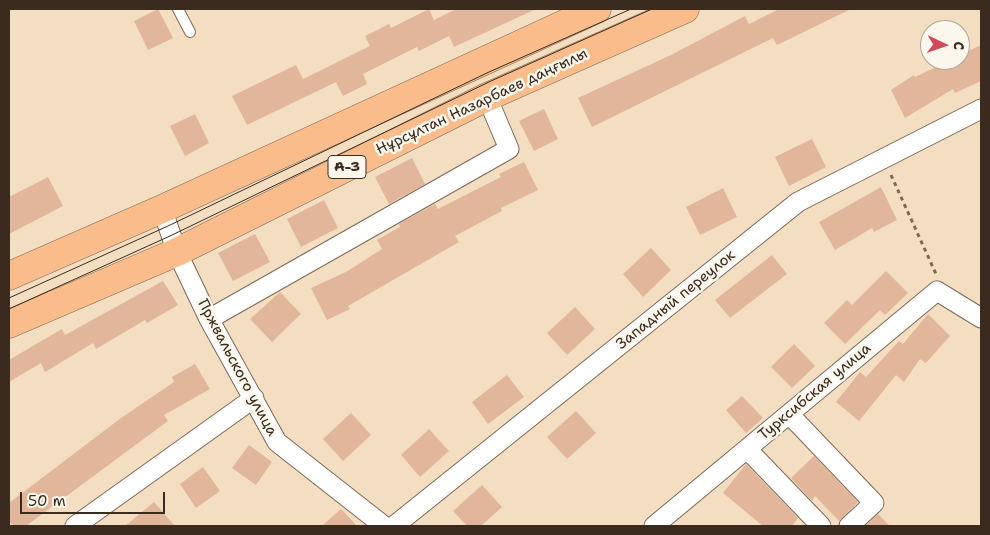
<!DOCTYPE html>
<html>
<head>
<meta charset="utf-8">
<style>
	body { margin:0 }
	#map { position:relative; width:990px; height:535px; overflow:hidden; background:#f4dec2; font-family:"Shantell Sans",sans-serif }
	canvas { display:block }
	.frame { position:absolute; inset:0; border:10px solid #3b2a1e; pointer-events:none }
	.north { position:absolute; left:920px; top:20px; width:50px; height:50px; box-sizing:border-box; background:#fbf7ec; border:1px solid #aea59a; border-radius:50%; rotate:93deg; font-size:14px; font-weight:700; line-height:20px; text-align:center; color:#3b2a1e }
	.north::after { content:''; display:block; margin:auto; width:18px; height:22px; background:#d1495b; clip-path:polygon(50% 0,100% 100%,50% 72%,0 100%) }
	.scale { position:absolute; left:20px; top:492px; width:145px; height:22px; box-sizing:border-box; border:2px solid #3b2a1e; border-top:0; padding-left:6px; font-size:15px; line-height:18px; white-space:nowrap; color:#3b2a1e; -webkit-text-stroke:4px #fbf7ec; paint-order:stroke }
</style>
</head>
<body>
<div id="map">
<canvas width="990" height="535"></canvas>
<div class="frame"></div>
<div class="north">С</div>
<div class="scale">50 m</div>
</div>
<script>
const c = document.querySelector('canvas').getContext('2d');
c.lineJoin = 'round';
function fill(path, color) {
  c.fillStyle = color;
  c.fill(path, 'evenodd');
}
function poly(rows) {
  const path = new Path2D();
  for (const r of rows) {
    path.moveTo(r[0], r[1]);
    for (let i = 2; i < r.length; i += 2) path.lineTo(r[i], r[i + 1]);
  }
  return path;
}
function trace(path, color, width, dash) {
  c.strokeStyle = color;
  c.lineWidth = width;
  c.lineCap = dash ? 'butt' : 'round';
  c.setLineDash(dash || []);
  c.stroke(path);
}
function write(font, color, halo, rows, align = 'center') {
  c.font = font + ' "Shantell Sans",sans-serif';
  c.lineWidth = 5;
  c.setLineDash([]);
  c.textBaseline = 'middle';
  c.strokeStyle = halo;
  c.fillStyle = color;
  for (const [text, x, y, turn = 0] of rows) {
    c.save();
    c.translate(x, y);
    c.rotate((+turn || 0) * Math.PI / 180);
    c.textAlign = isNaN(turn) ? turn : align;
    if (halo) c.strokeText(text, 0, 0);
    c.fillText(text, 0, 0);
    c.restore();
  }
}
const building = poly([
	[158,9,173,38,148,50,134,21],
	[429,9,434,20,456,9,536,9,454,47,449,36,419,51,417,47,363,74,367,84,343,96,336,82,247,125,232,96,296,65,303,79,370,46,365,36,389,24,391,28],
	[779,9,851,9,777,45,773,38,592,127,578,98,671,55,745,16,749,24],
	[981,45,981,81,955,93,953,89,905,118,891,90,914,75,915,77,951,60,960,60,960,55],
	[544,109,558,139,534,151,519,121],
	[195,114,209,143,185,156,170,126],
	[812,139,826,167,789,186,775,157],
	[412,158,425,184,389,204,375,177],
	[524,162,538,190,501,208,502,211,455,236,459,242,348,306,350,309,327,320,311,288,346,272,382,249,377,240,400,227,399,224,435,204,438,209,501,177,499,174],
	[48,177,63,206,9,234,9,197],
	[881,187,897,220,874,232,872,228,835,250,819,222],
	[723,188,737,217,700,235,686,207],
	[324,200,338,228,301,247,287,219],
	[255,234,270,262,233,281,218,253],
	[651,248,671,270,643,297,623,274],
	[772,255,787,274,730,318,715,300],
	[886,271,908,293,885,315,880,310,845,344,824,323,847,300,852,305],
	[163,281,178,305,147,323,145,320,96,349,93,343,45,372,41,363,9,382,9,360,62,329,65,335],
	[280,292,301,314,272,342,250,319],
	[575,307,595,329,567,355,547,333],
	[928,314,950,336,926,363,920,359,904,382,896,375,859,421,836,402,860,372,866,377,899,341,903,344],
	[794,344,815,366,792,388,771,367],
	[195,364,210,389,164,415,168,421,26,526,13,526,9,521,9,503,121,418,174,382,172,377],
	[507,375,524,397,488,424,472,402],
	[742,396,763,418,746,433,726,410],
	[576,411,596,433,567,459,547,437],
	[351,413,371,435,343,461,323,439],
	[429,429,449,451,420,477,401,455],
	[249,445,272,462,256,485,232,468],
	[814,456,858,502,839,521,815,496,812,501,791,478],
	[746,464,798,518,792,526,763,526,723,493],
	[203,467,220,491,196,508,180,484],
	[482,485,502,507,481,526,467,526,453,511],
	[154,502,175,526,125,526],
	[341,509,357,526,322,526],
	[878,514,890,526,865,526]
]);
const path = poly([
	[891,175,936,274]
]);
const service = poly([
	[178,9,190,32]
]);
const minor = poly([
	[162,209,177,252,209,319,277,442,384,526],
	[209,319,509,149,487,97],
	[789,414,874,503,849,526],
	[747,449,821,526],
	[75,526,254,398],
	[394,526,798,202,981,109],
	[654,526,937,291,981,318]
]);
const trunk = poly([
	[9,276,162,209,597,9],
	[9,324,177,252,487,97,685,9]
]);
const tram = poly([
	[9,298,168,226,489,72,631,9],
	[9,309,170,236,491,81,652,9]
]);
const shields = [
	[347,167,38]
];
const shieldNames = [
	["А-3",347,167]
];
const streetNames = [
	["Нұрсұлтан Назарбаев даңғылы",482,102,-25],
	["Западный переулок",676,300,-39],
	["Пржвальского улица",237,368,62],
	["Турксибская улица",815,392,-40]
];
fill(building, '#e1b69a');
trace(service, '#7c6957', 12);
trace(minor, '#7c6957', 21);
trace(trunk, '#7c6957', 29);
trace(path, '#7c6957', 3, [4, 4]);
trace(service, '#fff', 10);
trace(minor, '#fff', 19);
trace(trunk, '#fabc8b', 28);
trace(tram, '#3b2a1e', 1);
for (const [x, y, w] of shields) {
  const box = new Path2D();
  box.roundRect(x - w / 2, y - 11.5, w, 23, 4);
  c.fillStyle = '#fbf7ec';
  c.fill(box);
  trace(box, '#3b2a1e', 1);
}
write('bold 14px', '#3b2a1e', null, shieldNames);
write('15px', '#3b2a1e', '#fbf7ec', streetNames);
</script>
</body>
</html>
